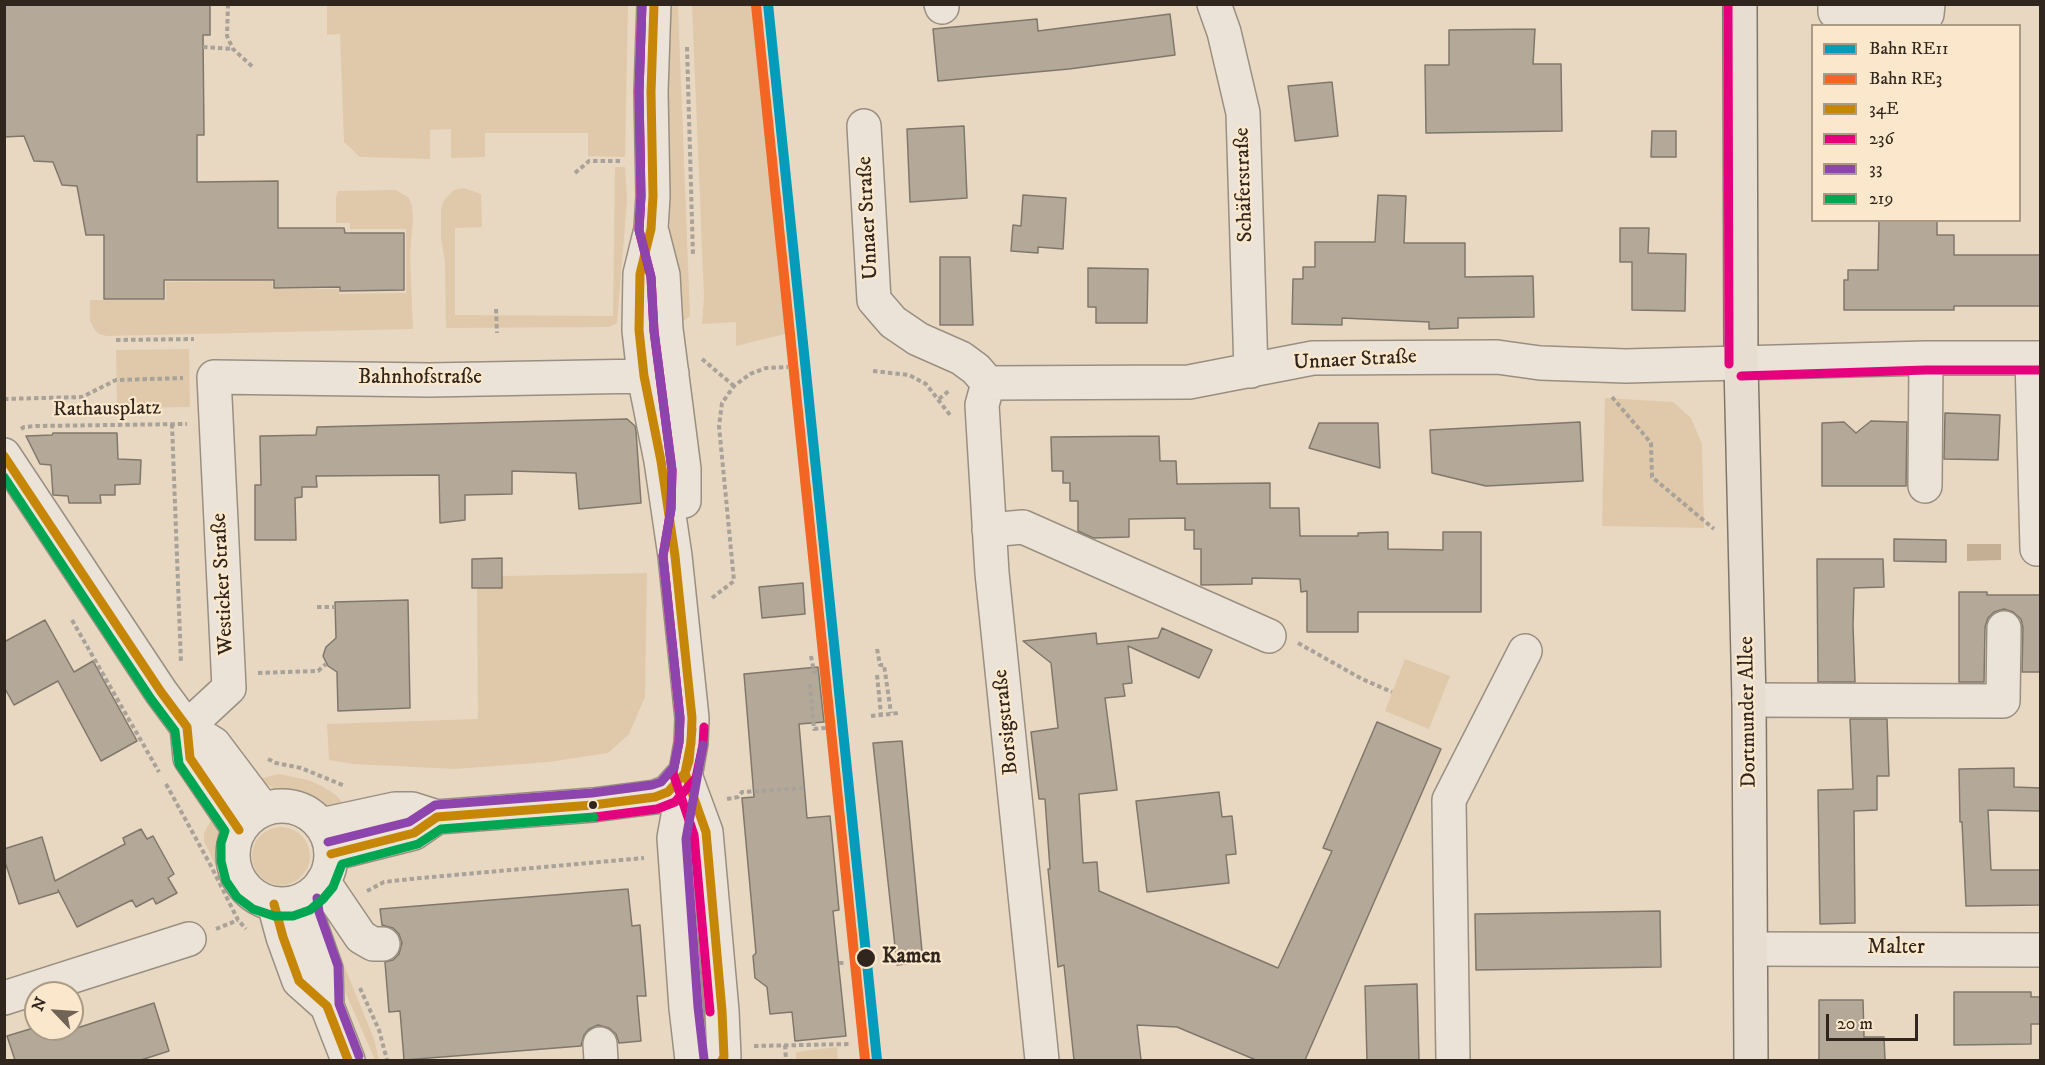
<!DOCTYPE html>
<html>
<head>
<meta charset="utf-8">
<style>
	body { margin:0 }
	#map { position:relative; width:2045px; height:1065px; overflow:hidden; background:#e8d8c1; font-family:"IM FELL DW Pica",serif }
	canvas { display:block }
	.frame { position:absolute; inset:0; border:6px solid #31261d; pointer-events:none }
	.legend { position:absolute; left:1811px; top:24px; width:210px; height:198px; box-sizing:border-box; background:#fbe8cc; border:2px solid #aa9a86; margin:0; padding:8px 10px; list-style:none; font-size:18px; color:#31261d }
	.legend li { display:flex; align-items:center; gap:12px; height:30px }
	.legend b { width:30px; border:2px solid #aa9a86 }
	.north { position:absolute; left:24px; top:981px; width:60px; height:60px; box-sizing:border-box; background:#fbe8cc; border:2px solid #aa9a86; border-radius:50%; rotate:295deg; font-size:16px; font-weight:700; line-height:24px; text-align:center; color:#31261d }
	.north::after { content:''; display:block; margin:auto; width:21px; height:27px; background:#716456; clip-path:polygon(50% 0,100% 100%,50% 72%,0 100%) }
	.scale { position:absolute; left:1826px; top:1014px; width:92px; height:27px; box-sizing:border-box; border:3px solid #31261d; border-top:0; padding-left:8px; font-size:18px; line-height:21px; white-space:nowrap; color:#31261d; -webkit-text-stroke:4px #fbe8cc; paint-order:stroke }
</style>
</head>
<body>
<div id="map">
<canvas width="2045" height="1065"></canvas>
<div class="frame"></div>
<ul class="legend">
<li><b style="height:8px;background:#059cbc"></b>Bahn RE11</li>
<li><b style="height:8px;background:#f26522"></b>Bahn RE3</li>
<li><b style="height:8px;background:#c68607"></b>34E</li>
<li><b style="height:8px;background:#e5007d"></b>236</li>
<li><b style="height:8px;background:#8e44ad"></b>33</li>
<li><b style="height:8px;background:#00a651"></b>219</li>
</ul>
<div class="north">N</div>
<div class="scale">20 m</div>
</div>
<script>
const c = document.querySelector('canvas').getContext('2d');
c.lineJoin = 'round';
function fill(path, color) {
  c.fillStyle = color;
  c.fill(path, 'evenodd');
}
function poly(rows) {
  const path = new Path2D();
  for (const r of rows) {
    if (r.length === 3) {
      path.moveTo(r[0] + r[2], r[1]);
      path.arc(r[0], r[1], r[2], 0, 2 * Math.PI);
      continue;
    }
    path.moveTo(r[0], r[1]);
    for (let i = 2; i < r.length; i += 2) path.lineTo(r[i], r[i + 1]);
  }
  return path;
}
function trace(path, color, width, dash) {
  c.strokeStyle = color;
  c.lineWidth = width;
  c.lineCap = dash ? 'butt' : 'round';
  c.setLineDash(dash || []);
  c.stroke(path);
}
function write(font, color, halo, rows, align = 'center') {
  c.font = font + ' "IM FELL DW Pica",serif';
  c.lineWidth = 4.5;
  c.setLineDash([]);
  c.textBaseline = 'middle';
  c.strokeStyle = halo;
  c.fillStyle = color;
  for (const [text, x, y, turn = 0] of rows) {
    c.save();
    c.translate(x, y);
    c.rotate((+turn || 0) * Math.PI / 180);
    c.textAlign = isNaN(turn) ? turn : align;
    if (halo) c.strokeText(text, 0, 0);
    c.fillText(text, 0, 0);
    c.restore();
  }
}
const green = poly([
	[327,5,628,5,625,157,588,156,588,133,485,133,485,157,451,158,451,129,430,130,430,159,360,157,344,142,340,34,327,35],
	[667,5,678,5,690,316,685,320,673,320,665,90],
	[692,5,757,5,789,333,736,346,736,322,702,324,704,297],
	[615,167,625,167,627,201,617,323,609,327,446,328,445,262,441,238,441,210,443,202,449,195,454,190,464,188,481,194,482,227,455,228,455,315,613,316],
	[396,190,409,198,412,206,413,218,410,255,413,329,107,336,99,334,94,329,90,321,90,300,166,300,166,282,272,281,273,289,339,289,339,294,406,293,406,229,350,229,350,223,336,223,336,197,338,191],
	[189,349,190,407,117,408,116,350],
	[1605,398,1673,402,1691,418,1702,444,1704,528,1602,526],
	[647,573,645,697,629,734,608,753,549,762,455,769,353,764,329,760,327,724,478,719,477,588,502,588,502,576],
	[1405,659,1450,676,1429,729,1385,711],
	[279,774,308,780,322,786,336,795,347,808,326,806,302,796,276,790,259,779],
	[216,811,220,834,218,857,219,868,217,869,204,841,204,833],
	[281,856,29],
	[339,953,374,1039,379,1060,375,1060,330,957],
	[837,1047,838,1060,796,1060,796,1052]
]);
const water = poly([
	[1967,544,2001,544,2001,560,1967,561]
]);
const building = poly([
	[4,4,210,4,210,35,203,35,204,135,197,135,197,182,278,181,278,228,344,228,345,233,404,233,404,290,340,291,340,287,274,288,274,280,164,280,164,299,104,299,104,235,86,235,77,186,62,185,53,162,34,161,24,136,4,137,4,4],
	[1170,14,1175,55,1069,69,938,81,933,29,1037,19,1038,31,1170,14],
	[1535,29,1533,64,1561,64,1562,131,1426,133,1425,65,1449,65,1449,30,1535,29],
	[1332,82,1338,136,1295,141,1288,86,1332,82],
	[964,126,967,198,910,202,907,129,964,126],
	[1652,131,1676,131,1676,157,1651,157,1652,131],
	[1023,195,1066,198,1063,249,1038,247,1038,253,1011,251,1013,225,1021,226,1023,195],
	[1378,195,1406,196,1404,243,1465,243,1465,277,1533,276,1534,317,1458,318,1458,328,1429,329,1429,322,1342,318,1342,325,1292,324,1293,279,1303,279,1303,267,1315,267,1315,242,1375,242,1378,195],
	[1879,220,1937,220,1937,235,1954,235,1954,255,2040,255,2040,306,1954,306,1954,310,1844,310,1844,280,1848,280,1848,270,1878,270,1879,220],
	[1620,228,1649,228,1648,253,1686,254,1685,311,1632,310,1632,262,1620,262,1620,228],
	[940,257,970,257,973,325,940,325,940,257],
	[1088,268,1148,269,1147,323,1096,323,1096,307,1088,307,1088,268],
	[1945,413,2000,415,1998,460,1944,459,1945,413],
	[627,419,635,426,636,431,641,503,579,509,576,473,512,471,512,494,465,495,465,520,440,523,439,475,316,476,317,487,302,487,302,497,295,498,296,540,255,540,255,485,261,485,260,436,316,435,317,427,627,419],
	[1871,421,1907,422,1906,486,1822,486,1822,423,1844,422,1856,433,1871,421],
	[1580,422,1583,481,1486,486,1432,473,1430,430,1580,422],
	[1319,423,1378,423,1380,468,1309,448,1319,423],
	[53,433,117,433,118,459,141,460,140,484,115,485,115,495,100,495,101,503,69,503,68,496,53,495,51,465,40,464,26,436,52,435,53,433],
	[1159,436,1160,461,1176,461,1177,484,1270,483,1270,508,1299,508,1300,536,1358,536,1358,533,1388,532,1388,549,1443,550,1443,532,1481,532,1481,612,1358,612,1358,632,1307,632,1307,591,1301,592,1300,579,1252,578,1252,584,1201,585,1201,549,1194,549,1194,530,1185,530,1185,518,1129,519,1129,537,1093,538,1078,531,1078,501,1070,501,1070,483,1063,483,1063,471,1052,471,1051,437,1159,436],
	[1894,539,1946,540,1946,562,1894,561,1894,539],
	[502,558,502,588,472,588,472,559,502,558],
	[1817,559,1883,559,1884,587,1854,588,1853,626,1855,682,1818,682,1817,559],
	[803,583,805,614,762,618,759,587,803,583],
	[1959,592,1987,592,1987,595,2040,595,2040,672,2022,672,2023,628,2021,619,2013,612,2004,609,1994,612,1988,618,1985,627,1984,682,1959,682,1959,592],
	[408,600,410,708,338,711,337,672,328,666,323,656,326,647,336,638,335,602,408,600],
	[45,620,74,672,93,661,137,741,101,761,58,681,14,705,4,687,4,642,45,620],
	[1162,628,1212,650,1199,678,1128,646,1132,683,1123,684,1125,696,1105,698,1117,790,1079,794,1083,863,1097,862,1099,891,1278,968,1332,851,1323,848,1377,722,1441,749,1305,1060,1256,1060,1177,1027,1137,1025,1141,1060,1074,1060,1064,965,1058,967,1048,869,1050,869,1045,799,1039,799,1031,732,1058,728,1051,663,1023,641,1096,633,1097,644,1158,638,1162,628],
	[818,667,824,722,799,724,807,818,830,816,839,910,833,911,846,1036,795,1041,792,1012,770,1014,767,987,755,978,753,956,756,953,742,798,754,797,744,674,818,667],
	[1850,719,1887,719,1889,776,1877,776,1877,810,1854,811,1855,923,1820,924,1818,790,1853,789,1850,719],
	[902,741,923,962,897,965,873,743,902,741],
	[2014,768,2014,787,2040,788,2040,811,1988,810,1991,870,2040,870,2040,905,1966,906,1962,822,1960,822,1959,769,2014,768],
	[1219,792,1222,817,1232,816,1236,854,1226,855,1229,883,1147,892,1136,801,1219,792],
	[141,829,147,839,153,836,174,874,168,878,177,893,156,904,153,898,136,907,132,900,77,927,58,890,59,892,19,904,4,859,4,849,42,837,55,881,125,844,123,838,141,829],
	[628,889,632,926,640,925,646,996,637,996,641,1041,619,1043,616,1034,609,1028,598,1025,589,1029,584,1035,581,1046,404,1060,400,1011,389,1012,385,962,393,960,399,954,402,943,399,934,393,928,382,925,380,909,628,889],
	[1660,911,1661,967,1476,970,1475,914,1660,911],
	[1417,984,1419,1060,1367,1060,1365,986,1417,984],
	[1954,992,2031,992,2031,997,2040,997,2040,1024,2031,1024,2031,1044,1954,1045,1954,992],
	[1819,1000,1863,1000,1864,1037,1884,1037,1885,1060,1819,1060,1819,1000],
	[154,1003,169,1051,141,1060,15,1060,7,1036,30,1029,74,1029,154,1003]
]);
const path = poly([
	[228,4,227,36,233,49,254,68],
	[203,47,233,49],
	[687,47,693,256],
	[575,173,589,161,622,161],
	[496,309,497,333],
	[116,340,194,339],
	[702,359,734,386],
	[873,371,909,375,926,384,950,415],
	[1612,397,1651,443,1652,477,1714,529],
	[4,399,82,397,116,380,183,378],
	[939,399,950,390],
	[172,424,181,663],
	[21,429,24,427,36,426,187,424],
	[712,598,734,581,719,426,722,403,734,386,750,374,766,368,788,367],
	[317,607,335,607],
	[72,620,159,772],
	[1298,643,1362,679,1392,692],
	[877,649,880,665,884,665,891,713],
	[811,656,814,672,826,670,832,728],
	[258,673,318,671,326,664],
	[877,675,881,714],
	[810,684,814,729,836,727],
	[871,716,899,713],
	[268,759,276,763,301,768,345,786],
	[166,784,211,866,238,920,246,929],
	[727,799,738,797,742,792,805,788],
	[367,891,384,882,410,879,644,858],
	[216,929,238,920],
	[839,963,844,963],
	[360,988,379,1030,387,1060],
	[785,1045,786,1060],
	[754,1046,851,1044]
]);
const minor = poly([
	[654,4,651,92,653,196,651,229,640,274,639,330,644,376,661,461,675,556,692,718,691,743,674,838,686,1008,692,1060],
	[941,4,942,7],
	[1214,4,1224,32,1243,113,1251,371],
	[1835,4,1835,12,1927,14,1928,4],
	[864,126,874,300,893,322,918,339,961,358,976,369,988,383,1189,382,1313,358,1497,357,1540,363,1626,366,1926,358,2040,358],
	[652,232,663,275,666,329,684,469,684,501],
	[2032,359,2037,549],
	[988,383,982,405,992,573,1042,1060],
	[4,455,161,692,187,727,214,744,263,809],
	[1925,486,1926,358],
	[989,530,1023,527,1269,636],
	[1749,700,2003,701,2004,628],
	[187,727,229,688,214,377,430,380,644,376,672,373],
	[187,727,190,758,239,830],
	[685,775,706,832,722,1011,724,1057,722,1060],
	[282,855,49],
	[321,825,395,809,412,809,437,817,593,805,655,797,668,792,685,773],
	[331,854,414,833,437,817],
	[323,881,361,937,373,944,383,944],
	[305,899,307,915,326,969,327,1006,348,1060],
	[274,904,283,937,299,981,327,1006],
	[1751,949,2040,950],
	[4,998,189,939],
	[600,1044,601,1060],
	[1453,1060,1449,800,1525,651]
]);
const major = poly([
	[1740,4,1741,364,1749,700,1751,1060]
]);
const bus1 = poly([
	[4,456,161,692,187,727,190,758,239,830],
	[692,729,689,761,685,773,706,832,722,1011,724,1057,722,1060],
	[331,854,414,833,437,817,593,805,655,797,668,792,685,773,691,743,692,718,675,556,661,461,644,376,639,330,640,274,651,229,653,196,651,92,654,4],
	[274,904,283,937,299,981,327,1006,348,1060]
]);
const bus2 = poly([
	[642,4,639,92,641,196,639,230,651,277,654,331,672,470,671,509,663,556,680,718,679,742,673,773,694,835,710,1012],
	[1728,4,1729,364],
	[1741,376,1926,370,2040,370],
	[595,817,657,809,675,802,696,778,703,745,704,727]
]);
const bus3 = poly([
	[703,745,686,839,698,1007,704,1059],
	[328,842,409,822,435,805,592,793,652,785,661,782,674,767,679,742,680,718,663,556,671,509,672,470,654,331,651,277,639,230,641,196,639,92,642,4],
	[317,898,319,912,338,966,339,1004,359,1056]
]);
const bus4 = poly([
	[4,477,151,699,175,731,179,764,225,831,221,843,221,861,226,881,237,897,253,909,274,916,293,916,310,910,323,899,333,887,342,864,418,844,441,829,594,817]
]);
const rail1 = poly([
	[768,4,877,1060]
]);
const rail2 = poly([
	[756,5,865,1060]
]);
const markers = [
	[593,805,5,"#31261d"],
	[866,958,10,"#31261d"]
];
const streetNames = [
	["Schäferstraße",1245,185,-92],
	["Unnaer Straße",869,218,-93],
	["Unnaer Straße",1355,361,-3],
	["Bahnhofstraße",420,379],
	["Rathausplatz",107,410,-1],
	["Westicker Straße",224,584,-93],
	["Dortmunder Allee",1749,712,-91],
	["Borsigstraße",1007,722,-96],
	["Malter",1896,949]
];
const stopNames = [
	["Kamen",882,958]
];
fill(green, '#dfc9aa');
fill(water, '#c4af92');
fill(building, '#b4a999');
trace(building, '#80776b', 1.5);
trace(minor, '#998f81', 36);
trace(major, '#80776b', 36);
trace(path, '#a9a299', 4, [4.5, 3]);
trace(minor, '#ebe3d7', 33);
trace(major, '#e7ded1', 33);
trace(bus1, '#c68607', 9);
trace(bus2, '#e5007d', 9);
trace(bus3, '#8e44ad', 9);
trace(bus4, '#00a651', 9);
trace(rail1, '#059cbc', 10);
trace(rail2, '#f26522', 10);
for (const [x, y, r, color] of markers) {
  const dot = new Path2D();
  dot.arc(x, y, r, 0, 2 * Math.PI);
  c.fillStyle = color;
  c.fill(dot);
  trace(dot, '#fbe8cc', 2);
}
write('21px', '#31261d', '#fbe8cc', streetNames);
write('bold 21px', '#31261d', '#fbe8cc', stopNames, 'left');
</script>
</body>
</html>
